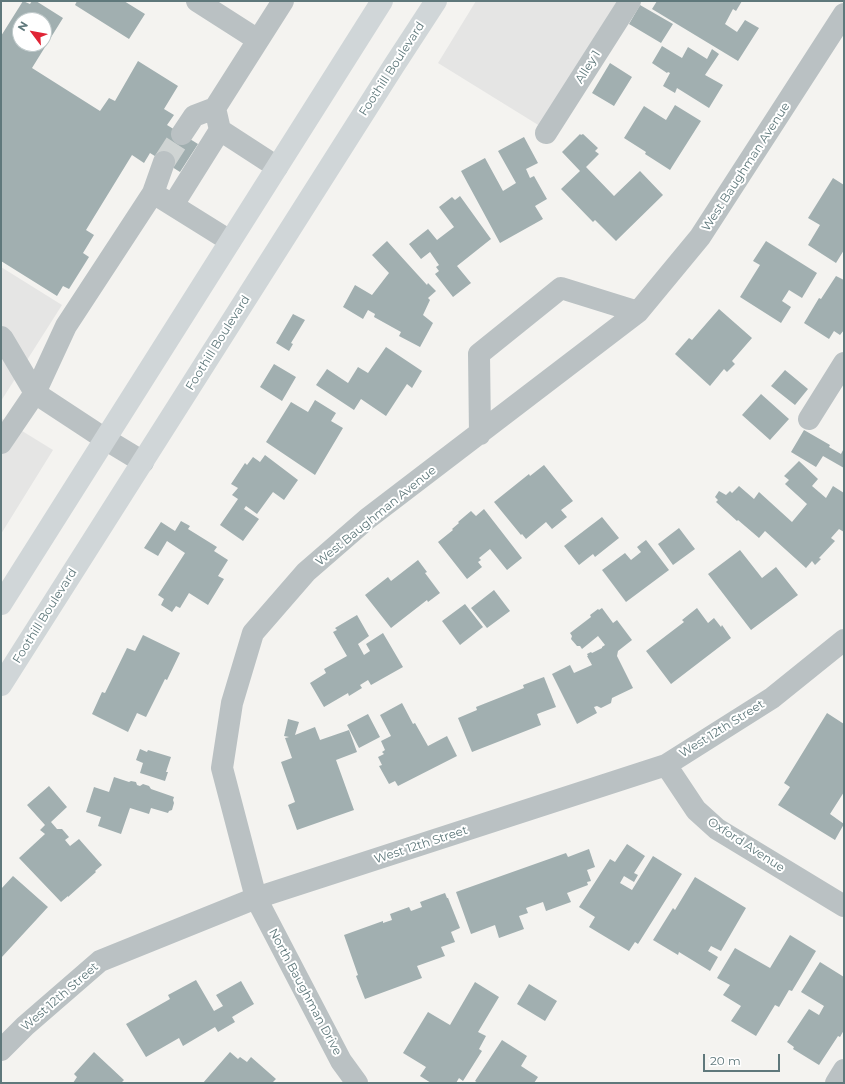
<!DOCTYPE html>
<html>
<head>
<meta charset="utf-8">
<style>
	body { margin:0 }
	#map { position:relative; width:845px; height:1084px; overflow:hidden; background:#f4f3f0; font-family:Montserrat,sans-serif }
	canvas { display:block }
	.frame { position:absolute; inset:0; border:2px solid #5f787b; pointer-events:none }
	.north { position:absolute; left:12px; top:12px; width:40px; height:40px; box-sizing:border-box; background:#fff; border:1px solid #bfc9ca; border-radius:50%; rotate:302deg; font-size:11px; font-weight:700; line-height:16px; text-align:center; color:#5f787b }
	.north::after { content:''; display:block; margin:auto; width:14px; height:18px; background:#e02435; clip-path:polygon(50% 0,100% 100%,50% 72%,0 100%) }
	.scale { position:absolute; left:703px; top:1054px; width:77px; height:18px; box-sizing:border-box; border:2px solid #5f787b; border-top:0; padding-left:5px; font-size:12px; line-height:14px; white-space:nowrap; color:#5f787b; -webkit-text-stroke:3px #fff; paint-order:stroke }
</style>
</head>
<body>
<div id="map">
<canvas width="845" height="1084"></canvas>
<div class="frame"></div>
<div class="north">N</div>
<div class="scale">20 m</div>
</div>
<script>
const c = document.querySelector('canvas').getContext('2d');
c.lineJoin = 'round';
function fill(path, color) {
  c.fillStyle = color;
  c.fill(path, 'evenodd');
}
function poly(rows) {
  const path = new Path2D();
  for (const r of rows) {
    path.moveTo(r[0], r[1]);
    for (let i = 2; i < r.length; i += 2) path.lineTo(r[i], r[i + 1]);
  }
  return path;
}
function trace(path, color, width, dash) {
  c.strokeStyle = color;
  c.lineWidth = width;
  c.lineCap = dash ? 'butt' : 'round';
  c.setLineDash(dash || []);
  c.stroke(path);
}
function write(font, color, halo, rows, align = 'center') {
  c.font = font + ' Montserrat,sans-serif';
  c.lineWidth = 4;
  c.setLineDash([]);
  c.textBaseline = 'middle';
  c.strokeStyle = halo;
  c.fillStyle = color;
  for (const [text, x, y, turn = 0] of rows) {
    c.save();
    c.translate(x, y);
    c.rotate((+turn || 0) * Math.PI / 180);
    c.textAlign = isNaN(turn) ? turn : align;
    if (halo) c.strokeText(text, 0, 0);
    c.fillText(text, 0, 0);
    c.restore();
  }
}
const built = poly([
	[476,1,641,1,556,136,438,63],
	[1,267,62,305,1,401],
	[1,418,53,450,1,534]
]);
const building = poly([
	[23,1,30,4,32,1,36,1,63,18,32,68,100,111,109,98,115,101,138,61,178,86,164,109,174,115,167,125,198,144,180,172,150,153,144,163,132,155,86,230,94,235,83,253,89,257,69,289,63,286,57,296,1,261,1,36],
	[20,20,44,20,44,44,20,44],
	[77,1,124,1,145,14,129,39,75,5],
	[657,1,742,1,736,11,733,9,725,24,737,32,745,20,759,28,738,61,652,9],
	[640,5,673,24,661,43,629,24],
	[662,46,682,58,688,47,707,59,712,49,719,54,705,75,723,85,709,108,677,88,675,93,663,86,670,73,668,72,667,73,652,63],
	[610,63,632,77,614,106,592,93],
	[675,105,701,121,670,170,645,154,646,152,624,138,644,106,666,120],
	[580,134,581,135,583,134,598,148,595,151,599,154,586,167,614,196,640,171,663,195,616,241,595,220,593,222,561,189,580,171,562,152],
	[524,137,538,163,526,169,530,178,534,176,547,199,535,206,543,219,500,243,461,171,485,158,503,191,516,183,498,151],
	[833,178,844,185,844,250,836,263,808,245,820,225,808,218],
	[460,196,491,239,457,266,471,283,453,297,435,274,439,271,436,267,439,265,430,252,421,259,409,244,428,229,437,240,454,227,439,207,452,197,455,200],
	[387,241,427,285,428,283,436,291,428,298,430,300,423,315,433,323,420,347,399,336,401,332,374,317,375,314,368,310,363,319,343,307,355,285,372,295,389,273,372,255],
	[766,241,817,273,802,298,789,290,782,301,791,307,781,323,740,297,760,265,753,261],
	[836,276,844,280,843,316,844,330,840,335,834,331,829,339,804,323,819,298,821,299],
	[719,309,752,338,732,361,735,364,727,372,724,369,710,386,675,354,689,338,692,340],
	[293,314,305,320,291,343,293,344,289,351,276,343],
	[386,347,422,371,412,388,407,384,386,416,361,399,354,410,316,385,327,369,348,383,358,367,368,373],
	[274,364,296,377,282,401,260,387],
	[785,370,808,389,795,405,771,386],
	[761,394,789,419,770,440,742,415],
	[315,400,336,413,331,421,343,428,315,475,266,442,291,402,308,412],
	[804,430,830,445,829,447,841,454,844,448,844,468,823,456,816,467,791,452],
	[265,455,298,480,284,500,273,492,257,514,246,506,244,509,259,519,243,541,220,525,238,499,232,495,238,488,231,484,245,463,247,465,253,457,260,462],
	[799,461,818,479,812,486,826,498,833,486,844,493,844,532,839,529,831,538,835,541,819,558,821,559,815,565,812,561,806,568,765,531,759,538,738,520,737,521,716,502,718,500,715,497,719,491,726,495,730,491,732,493,739,486,754,499,759,492,792,522,807,504,785,484,789,480,784,476],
	[544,465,573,501,561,510,567,517,552,529,546,522,526,539,522,534,521,535,494,502,529,474,530,476],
	[484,509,522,558,507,570,490,549,479,558,481,560,478,562,482,567,467,579,438,542,453,530,452,529,459,523,458,522,471,511,476,516],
	[602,517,619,538,595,557,593,554,579,565,564,546],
	[181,521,190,526,188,529,217,547,214,551,228,560,218,576,224,579,208,605,189,593,180,608,176,606,172,612,161,605,164,599,158,595,185,553,167,541,158,556,144,548,161,522,175,531],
	[679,528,695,549,673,565,658,544],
	[646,540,669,570,626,602,602,570,625,553,631,560,641,552,637,547],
	[740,550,762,578,776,567,798,595,751,630,708,574],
	[418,560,427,572,425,573,440,593,428,602,427,600,391,628,365,595,388,577,391,581],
	[494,590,510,611,487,628,471,608],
	[465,604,483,627,460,645,442,621],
	[602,608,613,623,617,620,632,640,618,651,617,656,633,688,612,698,611,703,601,708,597,706,594,707,597,713,577,724,552,674,570,665,574,673,592,665,587,656,588,656,587,654,591,652,592,653,602,648,602,647,605,645,598,636,582,649,580,646,577,646,571,639,572,636,570,633,591,617,590,615,598,609,599,610],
	[697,608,708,623,714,618,721,627,722,625,731,638,671,684,646,651,684,622,682,620],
	[357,615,369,636,358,644,364,655,370,651,366,644,383,633,403,667,371,685,368,680,360,685,362,688,349,696,348,693,324,707,310,683,326,673,324,669,347,656,333,632,337,630,335,628],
	[143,635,180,653,167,680,165,679,146,717,137,713,128,732,92,714,102,692,105,693,127,648,135,651],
	[544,677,556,707,537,714,541,725,472,752,458,718,477,710,476,707,524,688,523,685],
	[402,703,413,724,415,723,428,746,447,736,457,756,398,786,395,781,389,784,379,766,382,765,378,757,384,754,382,752,385,750,381,741,391,736,380,715],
	[827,713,844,724,844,792,830,814,844,824,835,840,778,805,790,787,784,783],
	[368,714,380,737,359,748,347,725],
	[288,719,299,722,295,735,315,727,320,740,349,730,357,752,336,760,354,810,297,830,288,805,295,802,281,762,292,758,285,738,289,737,284,736],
	[140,749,147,752,148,750,171,757,166,772,168,772,165,781,140,773,143,763,136,760],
	[114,777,129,782,131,781,136,782,137,785,140,786,143,784,149,786,151,789,174,797,173,800,174,803,172,810,169,811,168,813,151,808,149,814,130,808,121,834,98,826,101,817,86,812,94,787,109,792],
	[49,786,67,807,51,822,57,829,62,829,69,837,65,840,70,846,79,839,102,865,95,871,96,872,68,897,68,896,61,902,19,858,45,834,40,830,45,825,27,805],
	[627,844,645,856,634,873,638,875,634,882,624,876,620,883,632,890,653,856,682,874,638,944,635,942,629,951,589,927,595,917,579,907,610,859,615,862],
	[589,849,595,867,587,870,591,881,587,882,588,885,567,893,571,902,546,911,543,902,526,908,528,913,519,916,524,929,499,938,495,925,471,934,456,892,566,853,568,857],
	[13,876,48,907,1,958,1,889],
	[695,877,746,908,721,951,711,946,708,951,718,957,710,971,679,952,678,955,653,940,673,908,675,910],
	[445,893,447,898,448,898,460,928,451,932,455,942,441,947,445,956,417,966,422,978,365,999,356,976,358,975,344,935,383,921,383,923,392,920,390,914,409,907,411,911,422,907,420,902],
	[790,935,816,951,792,991,789,990,779,1007,775,1005,756,1036,731,1021,741,1006,723,995,730,985,717,978,735,948,770,968],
	[820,962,844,977,844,1030,840,1037,838,1036,819,1065,793,1049,794,1047,787,1042,809,1009,819,1015,824,1006,801,992],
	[196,980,214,1011,223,1006,216,995,241,981,254,1004,232,1017,235,1022,218,1032,215,1027,183,1046,179,1038,146,1057,126,1024,170,999,168,995],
	[475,982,499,997,478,1032,486,1036,479,1049,482,1051,463,1081,459,1078,456,1083,431,1083,420,1076,426,1067,403,1053,428,1012,450,1025],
	[529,984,557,1001,545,1021,517,1004],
	[502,1040,527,1056,521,1066,538,1077,534,1083,478,1083,475,1081],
	[94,1052,124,1080,121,1083,73,1083,77,1077,74,1074],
	[230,1052,238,1059,240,1057,247,1062,251,1057,276,1079,272,1083,203,1083]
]);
const minorTunnel = poly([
	[164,162,182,134]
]);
const minor = poly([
	[197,1,258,40],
	[220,130,277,167],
	[546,133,630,1],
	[182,134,194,116,215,108],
	[153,193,164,162],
	[173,205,220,130,215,108,283,1],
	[1,337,3,339,35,393,105,439,143,462],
	[809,419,844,363],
	[480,434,479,354,561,288,638,312],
	[1,443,35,393,66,326,153,193,230,241],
	[666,765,696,810,717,829,844,906],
	[1,1050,25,1026,100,961,256,898,666,765,772,698,844,640],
	[357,1083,341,1061,256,898,222,768,232,703,253,633,306,572,367,519,638,312,700,237,844,14],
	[836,1083,844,1070]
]);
const major = poly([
	[1,604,382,1],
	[1,685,393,67,436,1]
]);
const streetNames = [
	["Alley 1",588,67,-58],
	["Foothill Boulevard",392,69,-57],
	["West Baughman Avenue",746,167,-57],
	["Foothill Boulevard",218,343,-58],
	["West Baughman Avenue",376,516,-39],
	["Foothill Boulevard",45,616,-58],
	["West 12th Street",722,729,-32],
	["West 12th Street",421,845,-18],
	["Oxford Avenue",746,845,33],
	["North Baughman Drive",305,992,62],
	["West 12th Street",60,997,-41]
];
fill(built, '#e5e5e4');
fill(building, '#a1afb0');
trace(minorTunnel, '#cfd4d3', 22, [22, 11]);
trace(minor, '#bac1c3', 22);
trace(major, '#d0d6d8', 22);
write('12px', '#5f787b', '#fff', streetNames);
</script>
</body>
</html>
